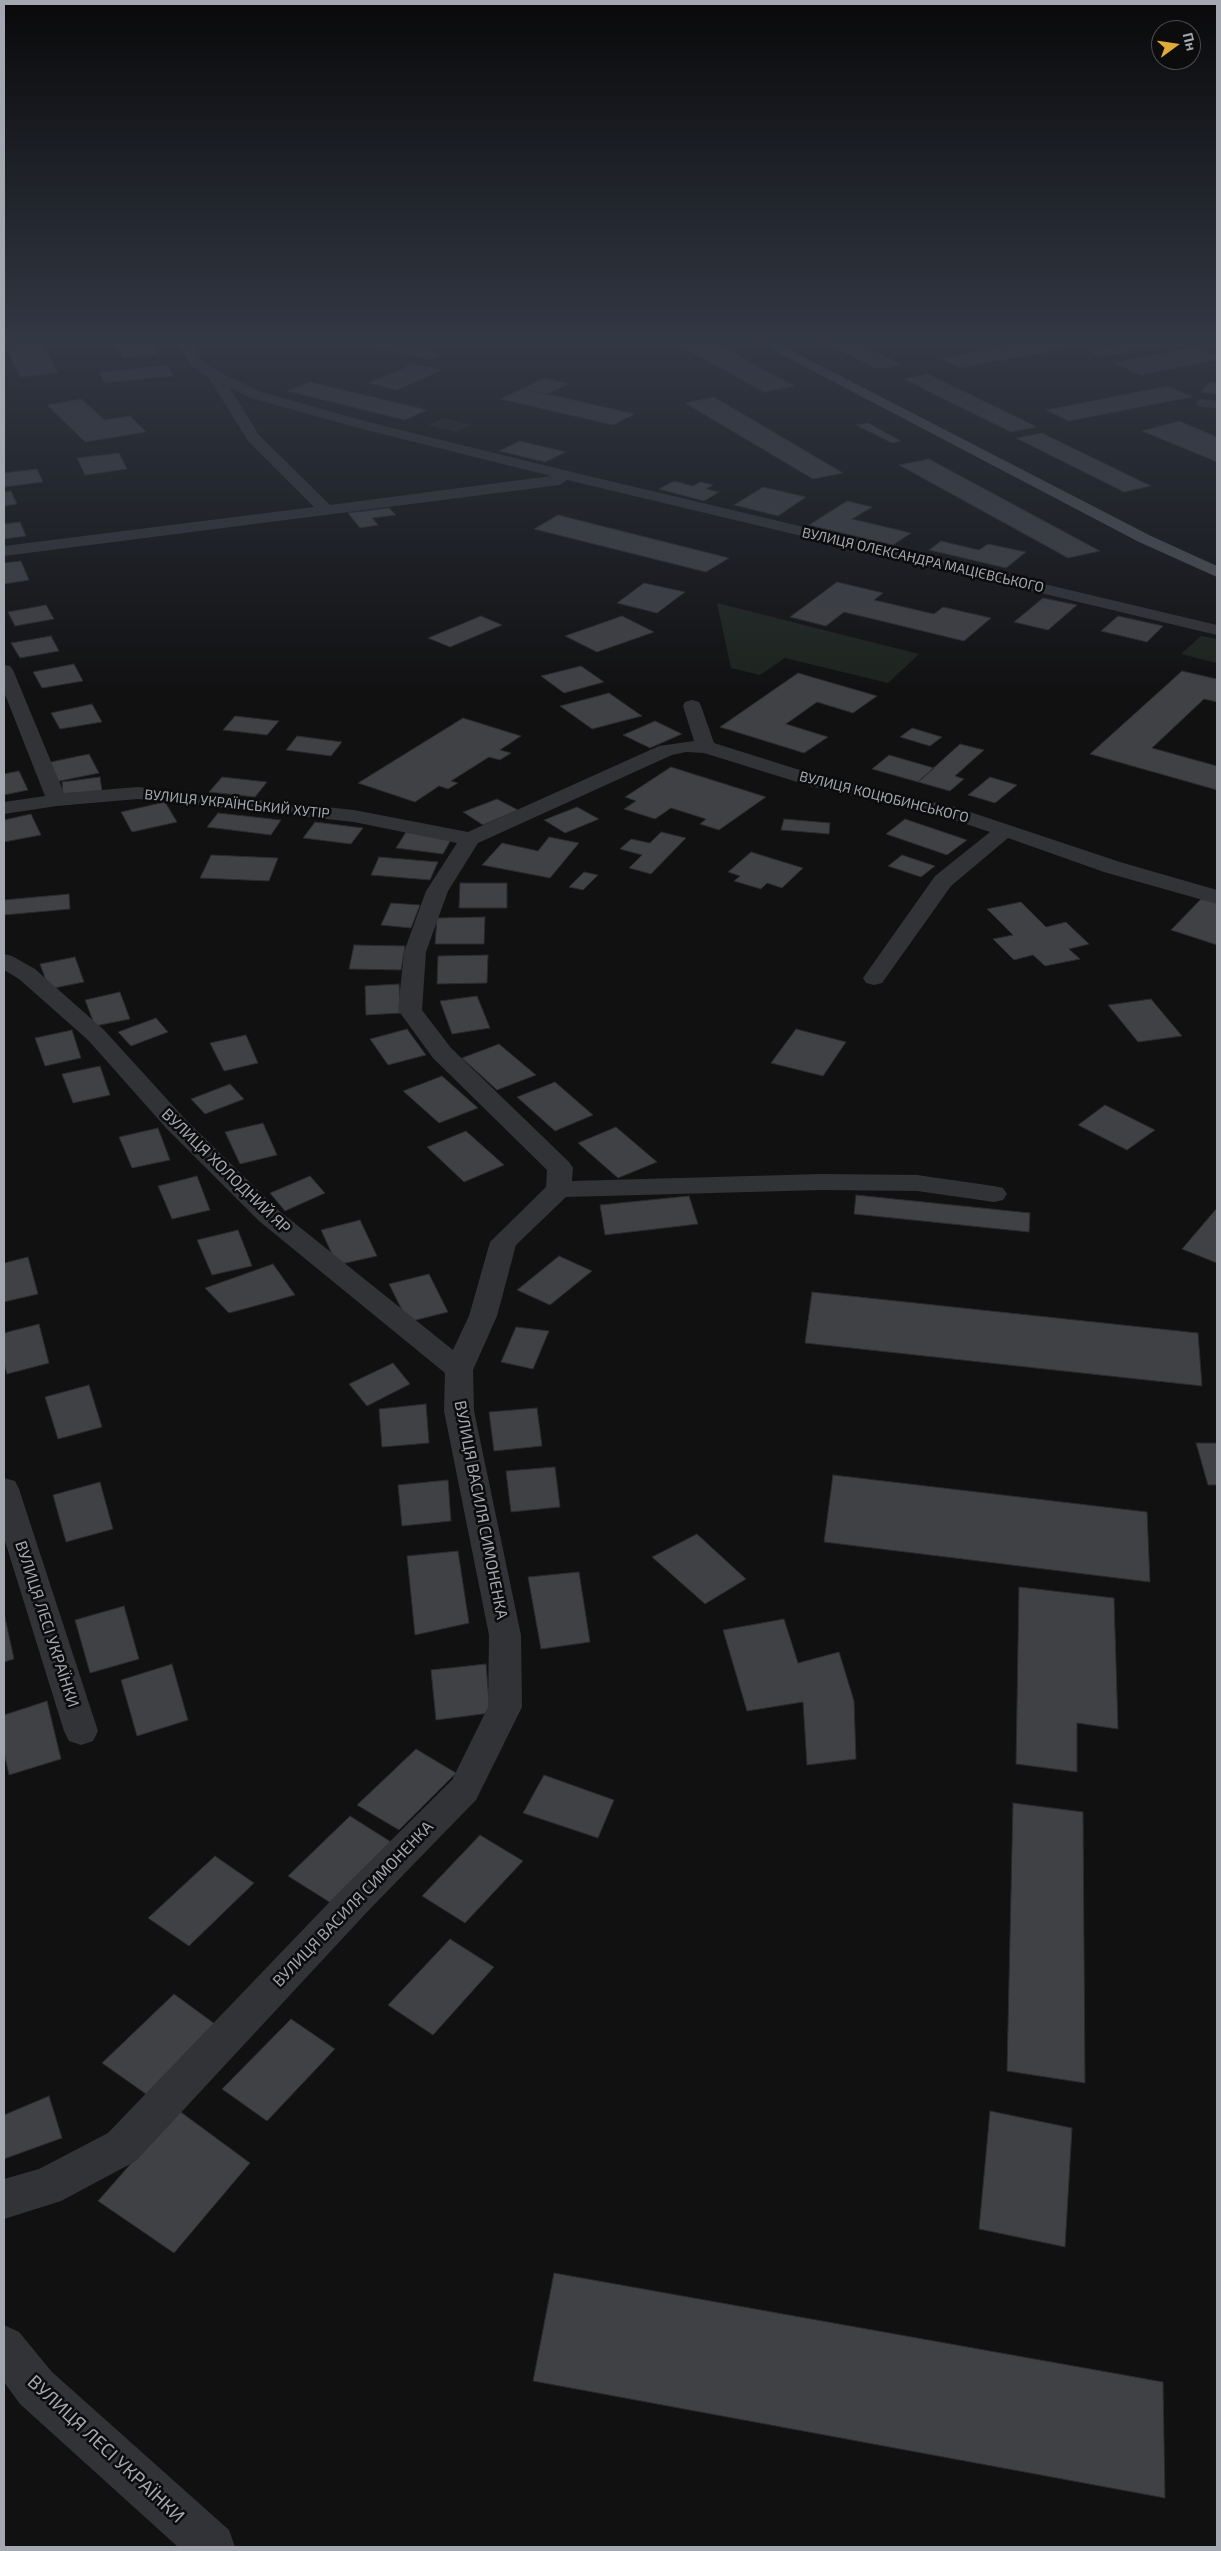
<!DOCTYPE html>
<html>
<head>
<meta charset="utf-8">
<style>
	body { margin:0 }
	#map { position:relative; width:1221px; height:2551px; overflow:hidden; background:#111112; font-family:"Exo 2",sans-serif }
	canvas { display:block }
	.frame { position:absolute; inset:0; border:5px solid #a3a8b1; pointer-events:none }
	.north { position:absolute; left:1151px; top:20px; width:50px; height:50px; box-sizing:border-box; background:#0c0c0d; border:1px solid #484a4f; border-radius:50%; rotate:76deg; font-size:14px; font-weight:700; line-height:20px; text-align:center; color:#a3a8b1 }
	.north::after { content:''; display:block; margin:auto; width:18px; height:22px; background:#e0a93a; clip-path:polygon(50% 0,100% 100%,50% 72%,0 100%) }
</style>
</head>
<body>
<div id="map">
<canvas width="1221" height="2551"></canvas>
<div class="frame"></div>
<div class="north">Пн</div>
</div>
<script>
const c = document.querySelector('canvas').getContext('2d');
c.lineJoin = 'round';
function fill(path, color) {
  c.fillStyle = color;
  c.fill(path, 'evenodd');
}
function poly(rows) {
  const path = new Path2D();
  for (const r of rows) {
    path.moveTo(r[0], r[1]);
    for (let i = 2; i < r.length; i += 2) path.lineTo(r[i], r[i + 1]);
  }
  return path;
}
function trace(path, color, width, dash) {
  c.strokeStyle = color;
  c.lineWidth = width;
  c.lineCap = dash ? 'butt' : 'round';
  c.setLineDash(dash || []);
  c.stroke(path);
}
function write(font, color, halo, rows, align = 'center') {
  c.font = font + ' "Exo 2",sans-serif';
  c.lineWidth = 5;
  c.setLineDash([]);
  c.textBaseline = 'middle';
  c.strokeStyle = halo;
  c.fillStyle = color;
  for (const [text, x, y, turn = 0] of rows) {
    c.save();
    c.translate(x, y);
    c.rotate((+turn || 0) * Math.PI / 180);
    c.textAlign = isNaN(turn) ? turn : align;
    if (halo) c.strokeText(text, 0, 0);
    c.fillText(text, 0, 0);
    c.restore();
  }
}
const green = poly([
	[444,418,472,425,455,432,428,425],
	[717,603,919,654,888,683,785,658,760,675,731,668],
	[1201,636,1217,639,1217,663,1181,654]
]);
const building = poly([
	[114,339,149,339,157,354,123,358,114,339],
	[577,339,616,339,617,340,591,345,577,339],
	[667,339,707,339,795,386,764,392,667,339],
	[816,339,848,339,901,365,877,369,816,339],
	[1040,339,1050,339,1068,347,961,368,941,359,1040,339],
	[1163,339,1173,344,1099,356,1089,351,1163,339],
	[43,343,58,373,20,377,6,347,43,343],
	[1196,347,1217,356,1217,360,1141,375,1113,363,1196,347],
	[413,364,442,370,397,390,368,383,413,364],
	[168,365,173,376,104,383,100,372,168,365],
	[928,374,1037,427,1011,432,903,379,928,374],
	[544,378,569,384,547,394,522,389,544,378],
	[310,382,427,410,405,420,287,391,310,382],
	[1210,382,1217,383,1217,394,1201,392,1210,382],
	[1168,386,1192,397,1069,421,1046,410,1168,386],
	[522,389,547,394,635,414,613,425,500,399,522,389],
	[714,397,843,473,813,479,685,403,714,397],
	[81,399,105,420,130,416,146,432,85,442,47,405,81,399],
	[1179,421,1217,437,1217,462,1142,431,1179,421],
	[868,423,901,441,892,443,856,425,868,423],
	[1042,433,1151,486,1124,492,1016,438,1042,433],
	[520,441,566,452,545,462,499,451,520,441],
	[119,453,127,469,85,475,77,458,119,453],
	[929,459,1100,551,1068,558,899,465,929,459],
	[37,469,43,482,4,487,4,473,37,469],
	[674,481,693,486,700,482,713,485,706,489,719,492,704,501,659,489,674,481],
	[763,487,806,497,778,516,734,505,763,487],
	[11,491,17,504,4,506,4,492,11,491],
	[847,501,872,507,852,519,911,533,893,545,809,525,847,501],
	[389,508,396,515,372,518,378,525,360,528,348,513,389,508],
	[558,515,729,558,706,572,534,529,558,515],
	[20,522,26,536,4,539,4,524,20,522],
	[941,541,979,550,988,544,1026,552,1006,568,929,550,941,541],
	[21,561,29,580,4,584,4,563,21,561],
	[837,582,883,593,874,600,934,614,943,607,991,618,964,641,844,612,826,626,790,617,837,582],
	[644,583,685,592,657,613,617,603,644,583],
	[1043,598,1077,605,1048,630,1014,622,1043,598],
	[46,605,54,619,15,626,8,612,46,605],
	[481,616,502,625,450,647,428,638,481,616],
	[622,616,654,632,597,652,565,636,622,616],
	[1118,616,1163,626,1147,642,1101,631,1118,616],
	[51,636,59,651,20,658,11,643,51,636],
	[74,664,83,681,42,688,33,672,74,664],
	[581,666,604,682,564,693,541,676,581,666],
	[1182,671,1217,679,1217,702,1204,699,1152,748,1217,766,1217,790,1090,754,1182,671],
	[798,673,877,696,853,713,817,702,786,724,828,737,804,753,720,727,798,673],
	[609,693,642,716,592,729,560,706,609,693],
	[92,704,102,722,60,729,51,713,92,704],
	[235,716,279,721,267,735,223,730,235,716],
	[463,718,521,736,500,750,511,753,500,760,489,757,451,781,458,783,448,789,439,786,415,802,358,783,463,718],
	[655,721,682,734,650,748,623,735,655,721],
	[912,728,942,737,930,746,900,737,912,728],
	[297,736,342,742,331,756,286,750,297,736],
	[960,744,984,750,955,776,964,779,950,791,918,782,960,744],
	[89,754,99,773,55,782,46,763,89,754],
	[889,755,934,768,918,782,872,769,889,755],
	[671,767,766,797,719,830,700,824,706,819,671,808,655,819,624,809,636,801,625,797,671,767],
	[19,771,28,790,4,795,4,774,19,771],
	[100,777,102,791,63,797,62,782,100,777],
	[222,777,267,782,255,797,209,792,222,777],
	[990,777,1017,785,995,803,968,795,990,777],
	[497,799,518,810,483,825,463,812,497,799],
	[165,802,177,822,132,832,121,812,165,802],
	[577,807,599,819,565,833,544,820,577,807],
	[218,813,281,820,271,835,207,827,218,813],
	[31,814,41,835,4,842,4,820,31,814],
	[784,819,830,823,829,834,781,830,784,819],
	[905,819,967,840,947,855,886,834,905,819],
	[315,822,363,828,351,844,303,838,315,822],
	[406,832,452,838,443,854,396,848,406,832],
	[661,832,686,838,651,874,629,868,642,855,620,849,631,839,650,843,661,832],
	[549,837,579,843,550,878,482,865,502,843,538,851,549,837],
	[751,852,803,868,782,888,767,883,761,889,734,881,740,876,728,872,751,852],
	[211,855,278,858,269,881,200,878,211,855],
	[902,855,935,866,921,877,888,866,902,855],
	[379,857,438,862,430,880,371,875,379,857],
	[584,872,598,875,583,890,569,887,584,872],
	[460,883,507,883,507,908,459,908,460,883],
	[69,894,70,909,4,915,4,900,69,894],
	[1202,898,1217,903,1217,945,1171,930,1202,898],
	[1021,902,1046,927,1066,922,1089,944,1069,949,1080,959,1045,966,1033,955,1014,960,993,939,1013,935,987,909,1021,902],
	[391,903,420,905,411,928,381,925,391,903],
	[485,917,484,944,435,944,437,918,485,917],
	[354,945,405,946,401,970,349,969,354,945],
	[488,955,487,983,437,984,438,956,488,955],
	[75,957,84,982,49,989,40,964,75,957],
	[399,984,401,1013,366,1015,365,986,399,984],
	[120,992,130,1019,95,1026,85,1000,120,992],
	[477,996,490,1028,452,1034,440,1001,477,996],
	[1151,999,1182,1036,1138,1042,1108,1005,1151,999],
	[156,1018,168,1032,131,1046,118,1032,156,1018],
	[407,1029,426,1055,388,1065,370,1039,407,1029],
	[796,1029,846,1042,823,1076,771,1063,796,1029],
	[72,1030,81,1058,45,1066,35,1038,72,1030],
	[246,1035,258,1063,224,1071,210,1043,246,1035],
	[499,1044,536,1075,497,1090,462,1058,499,1044],
	[100,1066,110,1095,73,1103,62,1074,100,1066],
	[442,1076,478,1108,439,1123,403,1091,442,1076],
	[555,1082,593,1115,555,1131,517,1097,555,1082],
	[230,1084,244,1099,205,1114,191,1099,230,1084],
	[1105,1105,1155,1130,1127,1150,1078,1125,1105,1105],
	[263,1123,277,1155,240,1164,225,1132,263,1123],
	[616,1127,657,1162,618,1178,578,1143,616,1127],
	[158,1128,170,1160,132,1168,119,1137,158,1128],
	[466,1131,504,1165,464,1182,427,1147,466,1131],
	[197,1176,210,1210,172,1219,158,1186,197,1176],
	[310,1176,325,1193,285,1211,270,1193,310,1176],
	[856,1195,1030,1213,1029,1232,854,1214,856,1195],
	[689,1196,698,1224,605,1235,600,1205,689,1196],
	[1217,1208,1217,1263,1182,1249,1217,1208],
	[360,1220,377,1256,337,1265,321,1230,360,1220],
	[238,1230,252,1266,212,1275,197,1240,238,1230],
	[559,1256,592,1271,550,1305,517,1290,559,1256],
	[28,1257,38,1294,4,1302,4,1263,28,1257],
	[273,1264,295,1295,229,1313,205,1288,273,1264],
	[429,1274,448,1312,408,1322,389,1284,429,1274],
	[812,1292,1198,1333,1202,1386,805,1343,812,1292],
	[39,1324,49,1363,7,1374,4,1364,4,1333,39,1324],
	[516,1327,549,1331,533,1369,501,1362,516,1327],
	[393,1363,410,1384,367,1406,349,1384,393,1363],
	[89,1385,102,1427,58,1439,45,1397,89,1385],
	[426,1404,429,1443,382,1447,379,1409,426,1404],
	[537,1408,542,1446,494,1451,489,1412,537,1408],
	[1196,1443,1217,1443,1217,1485,1208,1485,1196,1443],
	[555,1467,560,1507,511,1512,506,1471,555,1467],
	[833,1475,1147,1512,1150,1582,824,1542,833,1475],
	[448,1480,451,1521,402,1526,398,1485,448,1480],
	[100,1482,113,1529,66,1542,53,1495,100,1482],
	[697,1534,746,1579,705,1604,652,1557,697,1534],
	[458,1551,469,1623,415,1635,407,1556,458,1551],
	[579,1572,590,1642,541,1649,528,1577,579,1572],
	[1019,1587,1114,1598,1118,1729,1077,1723,1077,1772,1016,1764,1019,1587],
	[124,1606,139,1659,90,1673,75,1620,124,1606],
	[4,1613,14,1659,4,1662,4,1613],
	[784,1619,798,1663,839,1652,854,1701,856,1759,807,1765,803,1702,747,1711,723,1630,784,1619],
	[172,1664,188,1720,137,1736,121,1680,172,1664],
	[486,1664,490,1713,436,1720,431,1670,486,1664],
	[47,1701,61,1759,9,1775,4,1753,4,1715,47,1701],
	[416,1749,456,1773,399,1830,357,1805,416,1749],
	[544,1775,614,1800,598,1838,523,1813,544,1775],
	[1013,1803,1083,1812,1085,2083,1007,2071,1013,1803],
	[350,1816,391,1842,331,1903,288,1876,350,1816],
	[480,1835,523,1861,465,1923,422,1896,480,1835],
	[215,1856,254,1883,189,1946,148,1918,215,1856],
	[450,1939,494,1967,433,2035,388,2005,450,1939],
	[174,1994,215,2024,146,2094,102,2063,174,1994],
	[291,2019,335,2049,267,2121,222,2089,291,2019],
	[49,2096,62,2138,4,2159,4,2115,49,2096],
	[178,2110,250,2163,174,2253,98,2201,178,2110],
	[990,2111,1072,2128,1065,2247,979,2229,990,2111],
	[554,2273,1163,2382,1165,2498,533,2381,554,2273]
]);
const street = poly([
	[176,339,189,339,201,360,219,372,261,392,372,423,576,473,1217,625,1217,635,567,480,560,485,4,556,4,546,314,507,248,441,209,378,191,366,176,339],
	[229,387,251,398,362,429,551,476,330,505,259,435,229,387],
	[356,339,379,339,436,353,438,356,431,360,357,342,356,339],
	[1203,399,1217,401,1217,409,1198,406,1196,403,1198,400,1203,399],
	[4,665,10,666,13,670,64,793,138,787,354,810,468,832,659,746,694,741,683,706,685,702,692,700,699,702,701,706,714,743,822,777,955,807,1120,862,1217,890,1217,904,1104,872,1008,838,951,886,882,983,874,985,866,983,863,978,935,876,990,832,942,816,810,786,704,753,686,752,672,755,478,843,448,891,426,952,422,1010,451,1048,569,1162,573,1168,572,1181,822,1174,917,1175,994,1186,1003,1188,1007,1194,1003,1200,994,1202,917,1191,822,1190,566,1197,516,1245,497,1316,473,1370,474,1411,521,1635,522,1707,476,1800,368,1911,136,2161,61,2201,4,2219,4,2179,39,2169,108,2133,342,1889,452,1780,488,1707,489,1635,444,1411,445,1373,259,1221,167,1129,88,1040,19,979,4,970,4,954,12,956,35,969,104,1030,185,1119,277,1209,453,1350,469,1316,490,1242,546,1187,547,1170,433,1058,398,1010,404,952,426,891,457,843,354,822,138,799,57,806,4,814,4,802,45,796,4,692,4,665],
	[4,1478,15,1481,19,1489,98,1731,93,1741,81,1745,69,1741,64,1731,4,1538,4,1478],
	[4,2325,19,2332,52,2372,229,2530,235,2547,178,2547,20,2404,4,2382,4,2325]
]);
const primary = poly([
	[752,339,769,339,1151,536,1217,566,1217,577,1139,542,752,339]
]);
const farStreetnames = [
	["ВУЛИЦЯ ОЛЕКСАНДРА МАЦІЄВСЬКОГО",923,560,13],
	["ВУЛИЦЯ КОЦЮБИНСЬКОГО",884,797,14],
	["ВУЛИЦЯ УКРАЇНСЬКИЙ ХУТІР",237,804,6]
];
const streetNames = [
	["ВУЛИЦЯ ХОЛОДНИЙ ЯР",226,1171,44],
	["ВУЛИЦЯ ВАСИЛЯ СИМОНЕНКА",481,1510,79],
	["ВУЛИЦЯ ЛЕСІ УКРАЇНКИ",47,1624,72],
	["ВУЛИЦЯ ВАСИЛЯ СИМОНЕНКА",353,1904,-46]
];
const nearStreetnames = [
	["ВУЛИЦЯ ЛЕСІ УКРАЇНКИ",106,2449,43]
];
fill(green, '#1d241e');
fill(building, '#404145');
trace(building, '#2b2b2e', 1);
fill(street, '#323337');
fill(primary, '#4e5055');
const sky = c.createLinearGradient(0, 0, 0, 696);
sky.addColorStop(0, '#09090a');
sky.addColorStop(0.49, '#323844');
sky.addColorStop(1, '#32384400');
c.fillStyle = sky;
c.fillRect(0, 0, 1221, 696);
write('14px', '#a3a8b1', '#0c0c0d', farStreetnames);
write('16px', '#a3a8b1', '#0c0c0d', streetNames);
write('19px', '#a3a8b1', '#0c0c0d', nearStreetnames);
</script>
</body>
</html>
